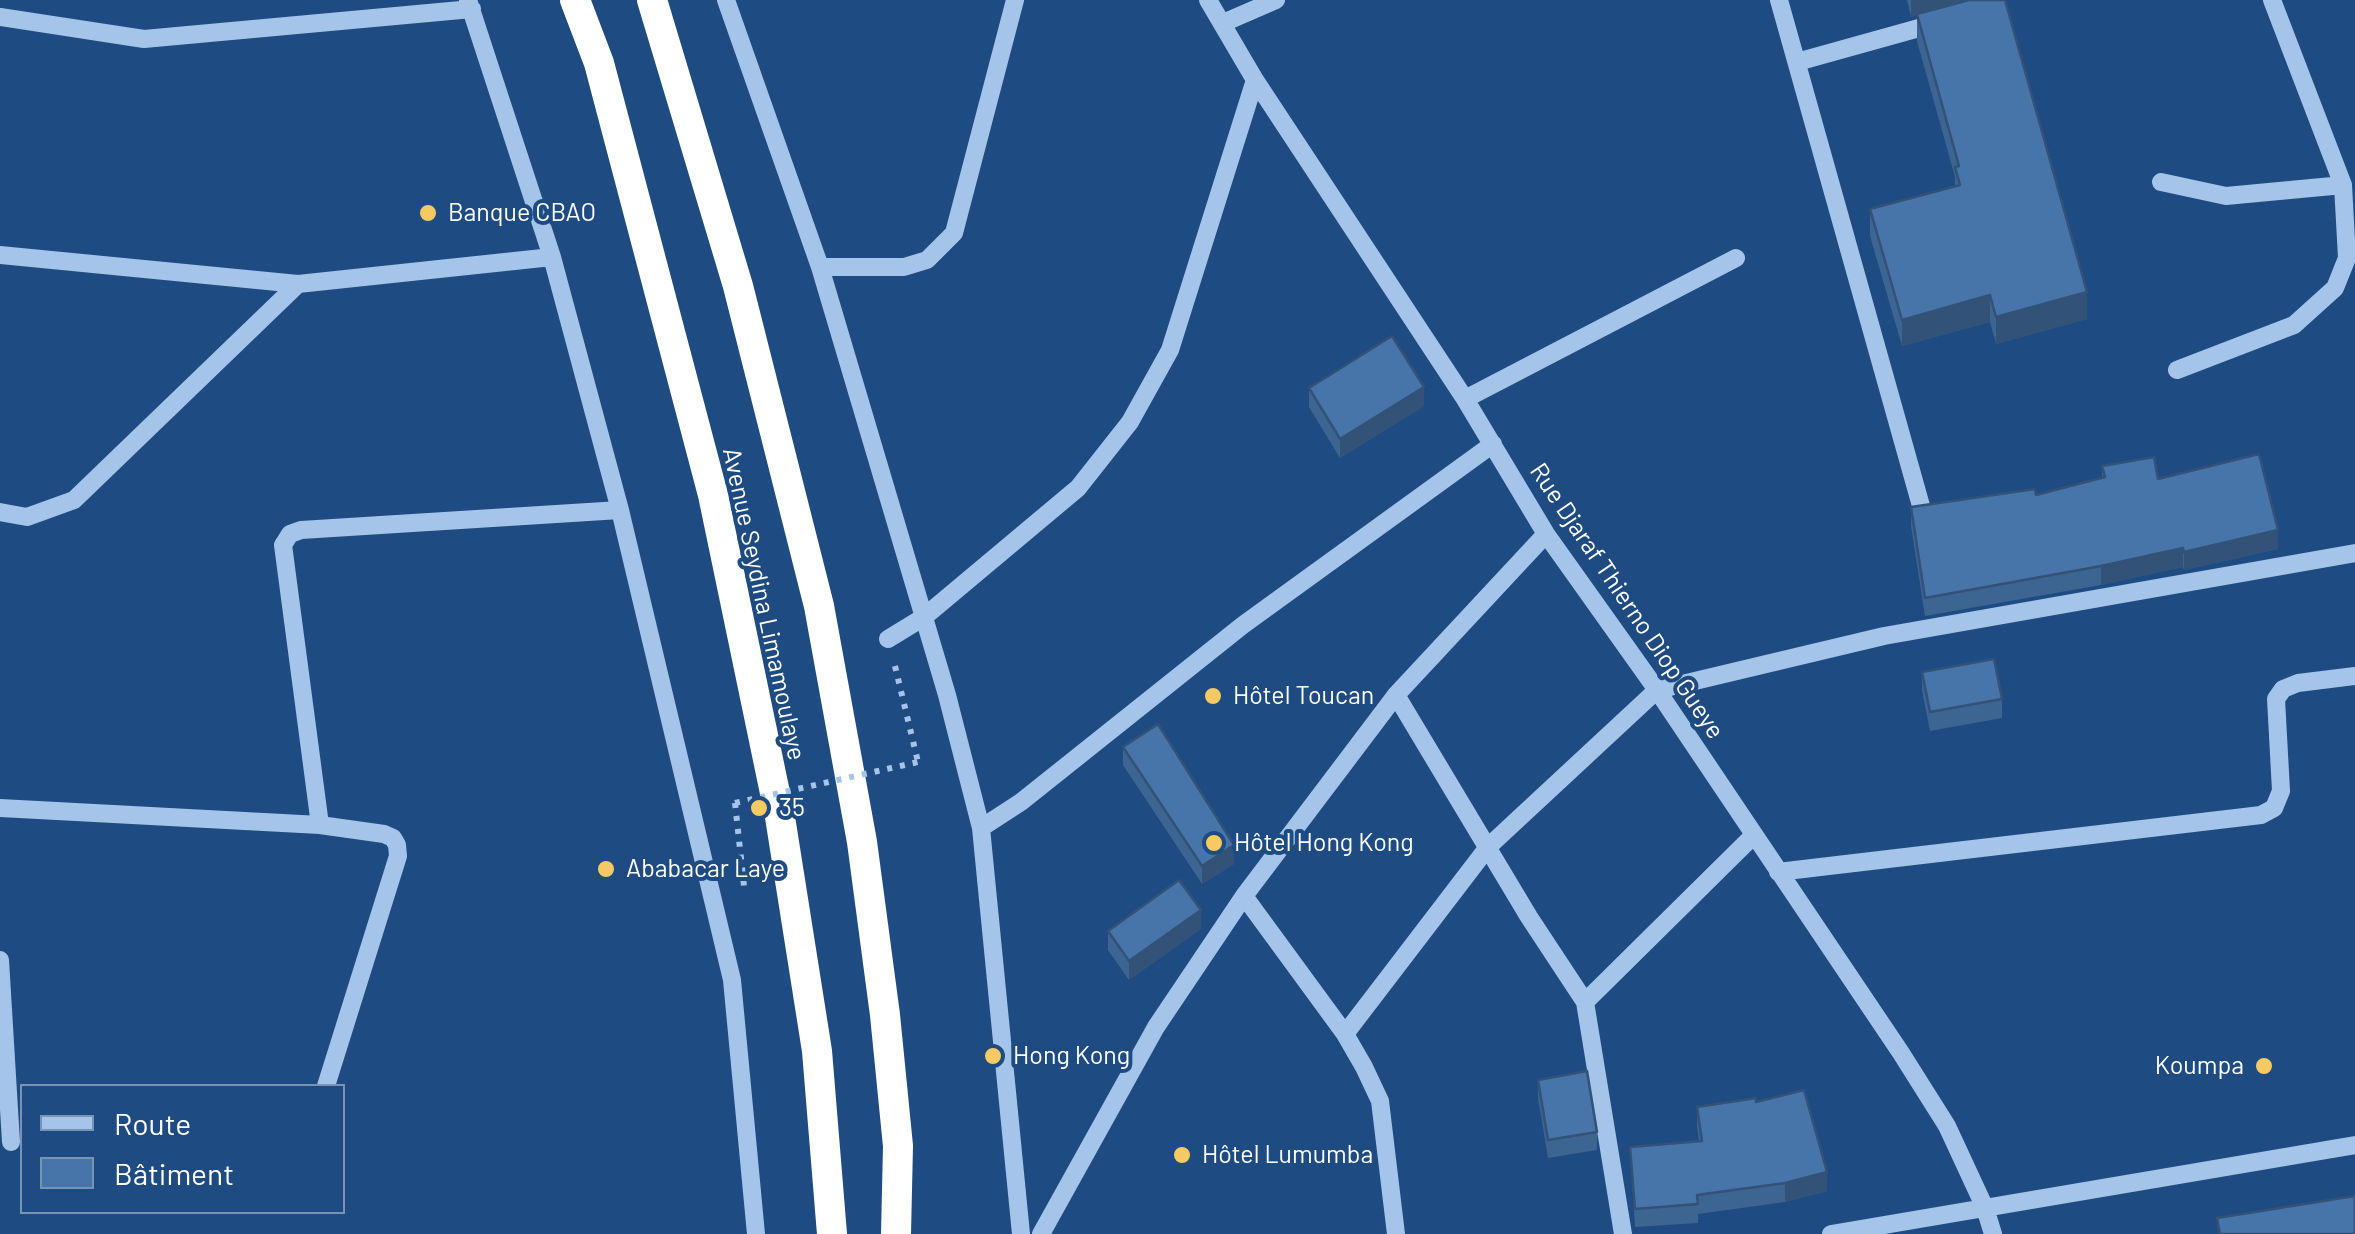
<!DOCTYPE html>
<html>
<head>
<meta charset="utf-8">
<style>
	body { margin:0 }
	#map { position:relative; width:2355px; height:1234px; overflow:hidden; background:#1e4b81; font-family:Barlow,sans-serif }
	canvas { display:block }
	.legend { position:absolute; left:20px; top:1084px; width:325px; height:130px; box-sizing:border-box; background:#1e4b81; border:2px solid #7893b3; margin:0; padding:12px 18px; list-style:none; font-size:30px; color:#fff }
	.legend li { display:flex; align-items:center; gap:20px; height:50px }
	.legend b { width:50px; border:2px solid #7893b3 }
</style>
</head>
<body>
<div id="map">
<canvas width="2355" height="1234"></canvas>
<ul class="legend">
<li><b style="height:12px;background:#a4c4e9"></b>Route</li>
<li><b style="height:28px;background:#4775aa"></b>Bâtiment</li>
</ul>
</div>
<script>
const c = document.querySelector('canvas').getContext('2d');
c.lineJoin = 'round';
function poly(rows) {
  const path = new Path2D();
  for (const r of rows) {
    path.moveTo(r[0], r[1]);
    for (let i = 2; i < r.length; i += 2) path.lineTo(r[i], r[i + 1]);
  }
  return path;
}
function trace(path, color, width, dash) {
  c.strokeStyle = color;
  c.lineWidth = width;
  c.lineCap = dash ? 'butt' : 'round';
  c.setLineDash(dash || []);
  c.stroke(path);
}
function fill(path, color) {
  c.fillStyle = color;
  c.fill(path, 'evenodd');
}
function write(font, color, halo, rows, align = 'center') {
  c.font = font + ' Barlow,sans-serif';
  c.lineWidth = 8;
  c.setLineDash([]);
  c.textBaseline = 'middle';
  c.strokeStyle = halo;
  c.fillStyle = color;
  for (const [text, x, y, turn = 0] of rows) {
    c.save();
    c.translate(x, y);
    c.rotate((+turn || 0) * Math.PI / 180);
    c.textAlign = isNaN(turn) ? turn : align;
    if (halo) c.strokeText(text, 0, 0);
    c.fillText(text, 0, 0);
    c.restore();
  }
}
const path = poly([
	[895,666,918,762],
	[735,803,744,886]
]);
const minor = poly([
	[468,0,552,257,620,510,732,980,756,1234],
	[726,0,820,267,947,695,981,828,1021,1234],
	[1208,0,1255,80,1465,399,1546,534,1657,690,1901,1053,1947,1126,1985,1208,1993,1234],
	[1779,0,1923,513],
	[0,17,144,39,472,9],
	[1223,23,1276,0],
	[1797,62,1937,23],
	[2161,182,2226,196,2343,185],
	[0,255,298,284,552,257],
	[820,267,904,267,927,260,954,233,1015,0],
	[2177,370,2294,325,2335,288,2347,258,2343,185,2272,0],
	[1465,399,1736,258],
	[0,512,27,517,74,500,298,284],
	[888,639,924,617,1078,488,1130,422,1170,350,1255,80],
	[1396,695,1529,917,1585,1002,1623,1234],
	[0,808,320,825,384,834,393,838,397,845,398,856,326,1086],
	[320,825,283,545,290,534,301,530,620,510],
	[981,828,1021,802,1243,625,1493,444],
	[1778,872,2261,815,2274,808,2281,791,2276,699,2283,689,2298,683,2355,676],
	[1244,896,1345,1034,1364,1067,1380,1101,1396,1234],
	[0,960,11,1142],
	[1585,1002,1754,835],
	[1345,1034,1488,847,1657,690,1884,636,2355,553],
	[1041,1234,1156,1027,1244,896,1396,695,1546,534],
	[1831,1234,2355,1145]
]);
const highway = poly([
	[575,0,599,63,713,495,780,817,817,1051,832,1234],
	[652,0,738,286,819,606,862,842,885,1015,898,1146,896,1234]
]);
const pathBridge = poly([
	[735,803,918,762]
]);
const wall = poly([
	[1907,0,2005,0,2087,319,1996,344,1990,322,1902,346,1870,236,1870,209,1955,186,1955,177,1917,41,1917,15,1911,17],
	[1309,388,1424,406,1340,458,1309,407],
	[2102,466,2158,479,2278,549,2184,570,2183,567,2101,585,1925,616,1911,526,1911,507,2036,495,2102,478],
	[1922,672,2002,699,2002,718,1930,731,1922,690],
	[1123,747,1234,864,1202,884,1123,765],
	[1201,929,1129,980,1108,950,1108,931],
	[1538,1080,1597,1132,1597,1150,1548,1158,1538,1098],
	[1756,1102,1827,1191,1785,1202,1698,1214,1698,1223,1635,1227,1630,1147,1699,1141,1697,1126,1697,1107]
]);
const shadedWall = poly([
	[1911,0,1972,0,1911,17],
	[2087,292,2087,319,1996,344,1996,317],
	[1990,295,1990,322,1902,346,1902,320],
	[1424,387,1424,406,1340,458,1340,439],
	[2278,530,2278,549,2184,570,2184,552],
	[2183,548,2183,567,2101,585,2101,566],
	[1234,845,1234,864,1202,884,1202,866],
	[1201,910,1201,929,1129,980,1129,961],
	[1827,1172,1827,1191,1785,1202,1785,1183]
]);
const building = poly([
	[1969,0,2005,0,2087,292,1996,317,1990,295,1902,320,1870,209,1960,185,1955,167,1959,166,1917,14,1969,0],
	[1392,336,1424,387,1340,439,1309,388,1392,336],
	[2259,454,2278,530,2184,552,2183,548,2101,566,1925,598,1911,507,2035,489,2036,495,2105,477,2102,466,2154,457,2158,479,2259,454],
	[1994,659,2002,699,1930,712,1922,672,1994,659],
	[1158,724,1234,845,1202,866,1123,747,1158,724],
	[1179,880,1201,910,1129,961,1108,931,1179,880],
	[1587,1071,1597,1132,1548,1140,1538,1080,1587,1071],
	[1804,1090,1827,1172,1785,1183,1697,1195,1698,1204,1635,1209,1630,1147,1702,1141,1697,1107,1756,1098,1756,1102,1804,1090],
	[2355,1196,2355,1234,2220,1234,2217,1218,2355,1196]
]);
const markers = [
	[428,213,10,"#f7c963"],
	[1213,696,10,"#f7c963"],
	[759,808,10,"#f7c963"],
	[1214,843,10,"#f7c963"],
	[606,869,10,"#f7c963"],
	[993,1056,10,"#f7c963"],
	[2264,1066,10,"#f7c963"],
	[1182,1155,10,"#f7c963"]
];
const poiNames = [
	["Banque CBAO",448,213],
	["Hôtel Toucan",1233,696],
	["35",779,808],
	["Hôtel Hong Kong",1234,843],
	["Ababacar Laye",626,869],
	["Hong Kong",1013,1056],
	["Koumpa",2244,1066,"right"],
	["Hôtel Lumumba",1202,1155]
];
const streetNames = [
	["Rue Djaraf Thierno Diop Gueye",1627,601,56],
	["Avenue Seydina Limamoulaye",764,604,78]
];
trace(path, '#a4c4e9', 6, [5, 8]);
trace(minor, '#a4c4e9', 18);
trace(highway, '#fff', 30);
trace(pathBridge, '#a4c4e9', 6, [5, 8]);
fill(wall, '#3d6592');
fill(shadedWall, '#325277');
fill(building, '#4775aa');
trace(building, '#325277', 2.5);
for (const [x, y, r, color] of markers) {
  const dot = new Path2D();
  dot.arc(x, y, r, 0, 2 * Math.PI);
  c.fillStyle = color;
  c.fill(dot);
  trace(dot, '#1e4b81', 4);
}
write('25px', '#fff', '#1e4b81', poiNames, 'left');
write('25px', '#fff', '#1e4b81', streetNames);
</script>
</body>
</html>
